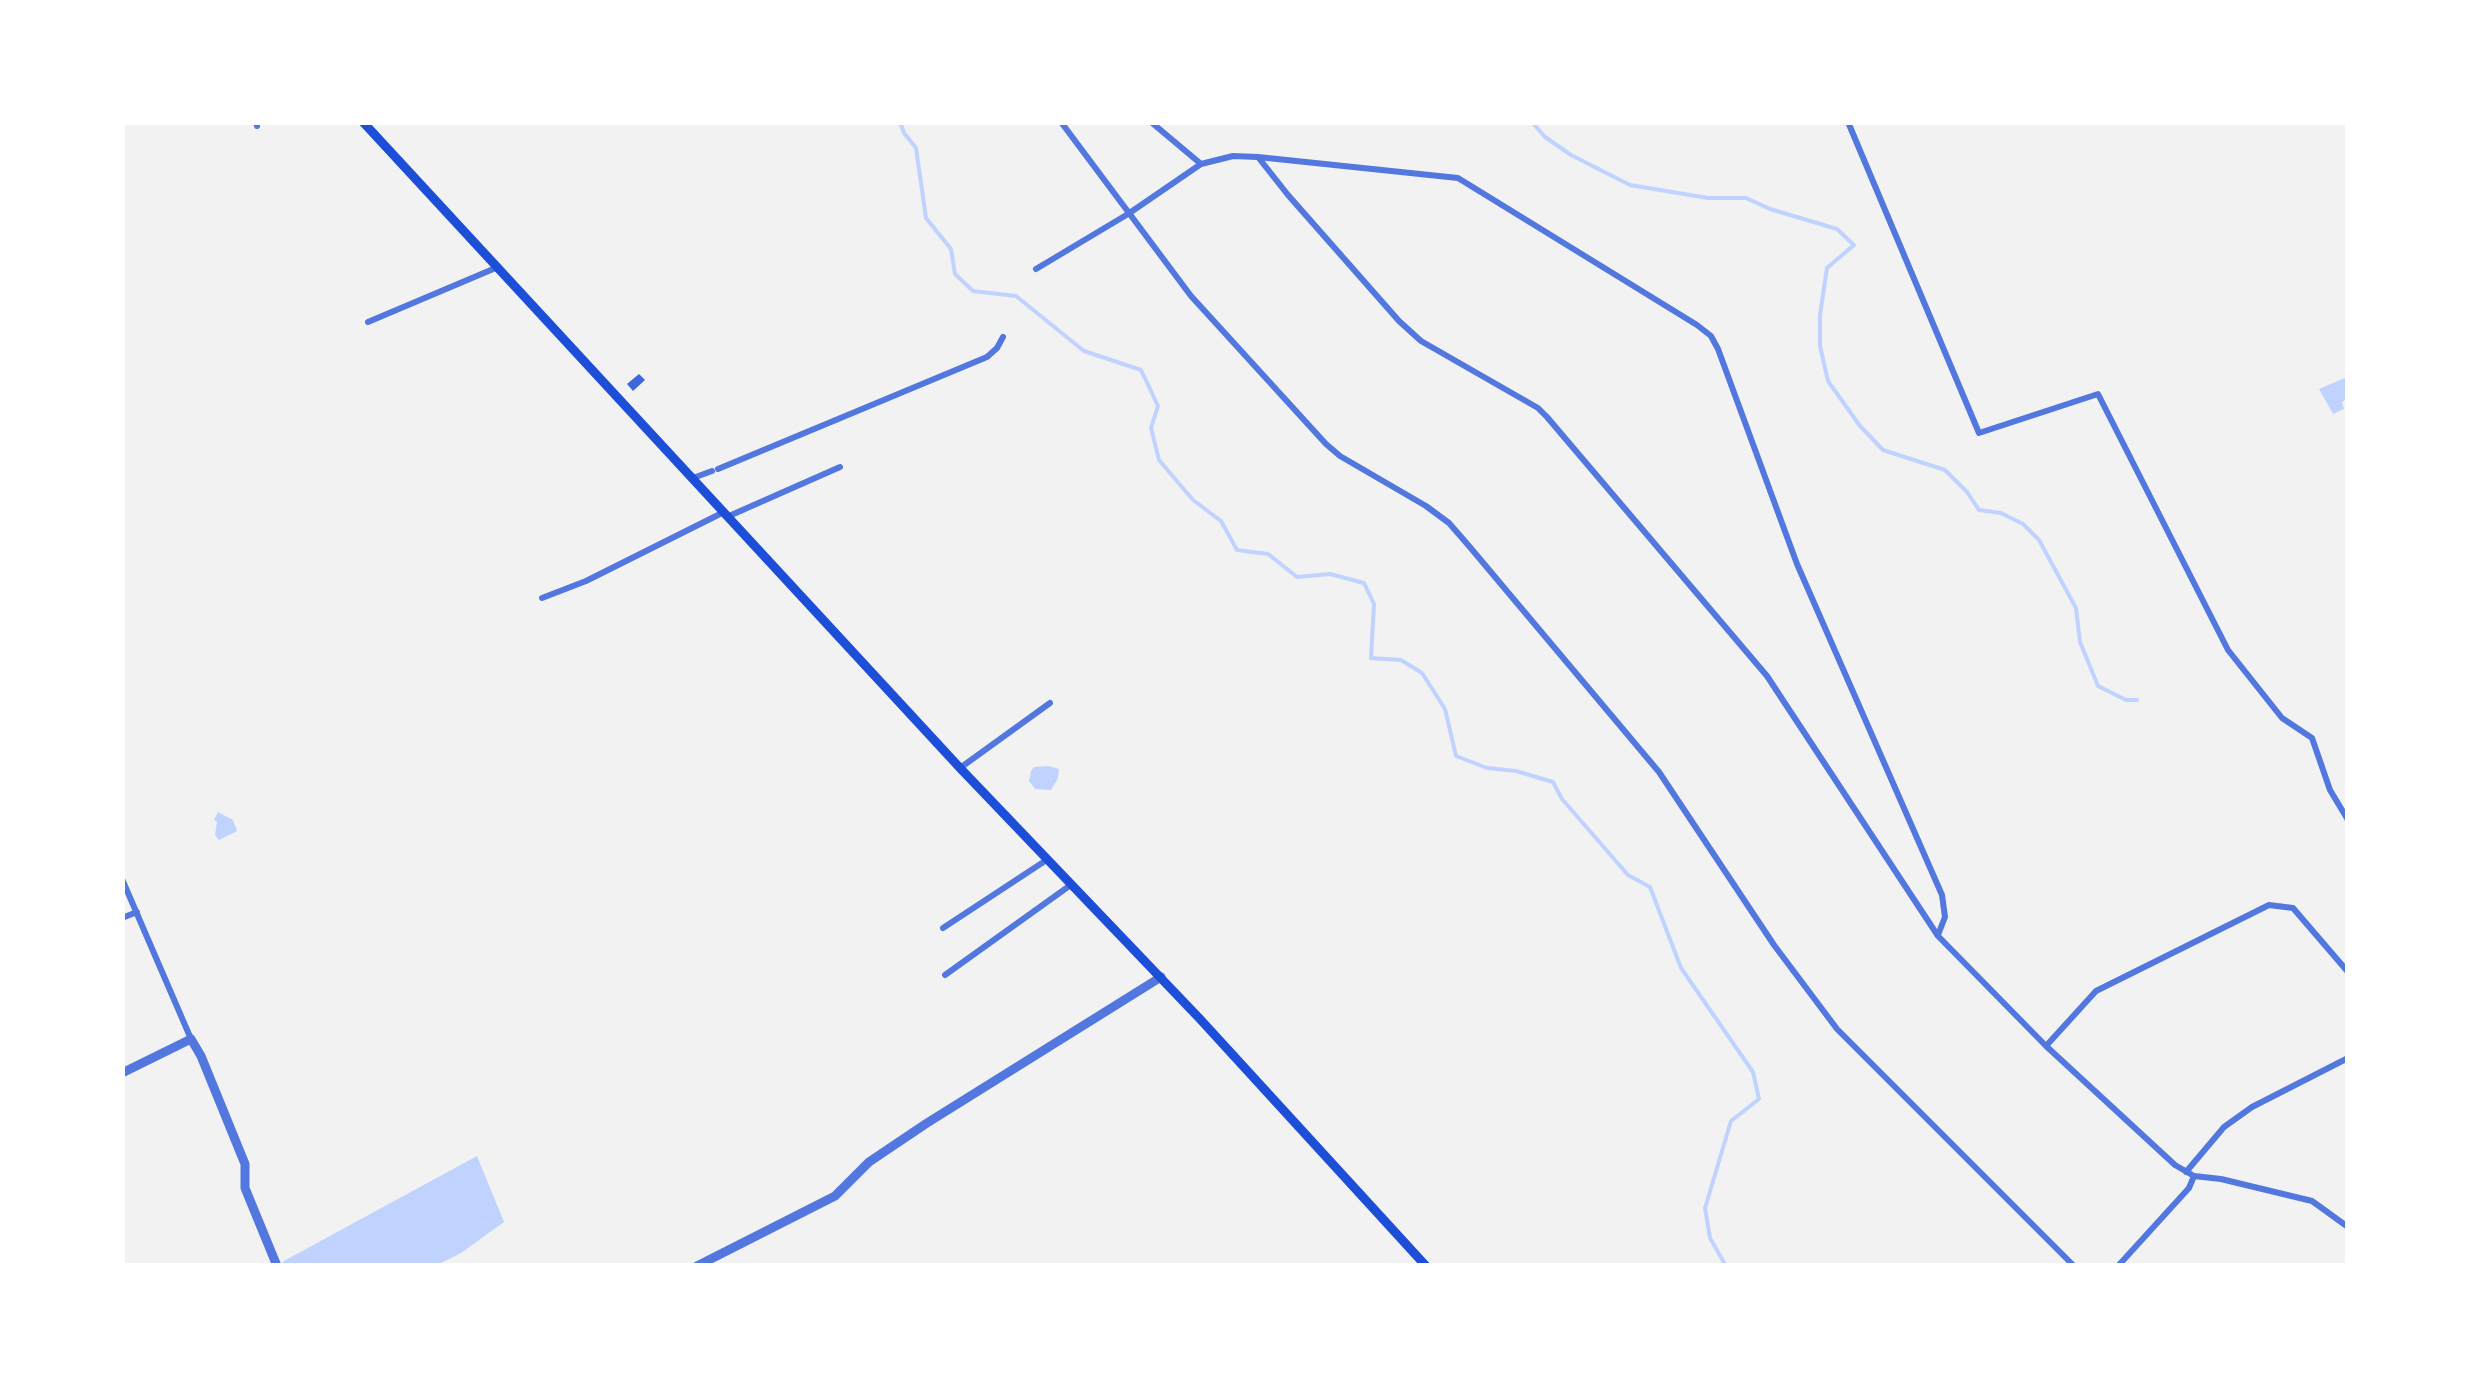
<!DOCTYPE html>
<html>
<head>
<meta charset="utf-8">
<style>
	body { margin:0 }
	#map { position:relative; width:2470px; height:1388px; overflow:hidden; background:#f2f2f2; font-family:Helvetica,sans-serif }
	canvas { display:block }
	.frame { position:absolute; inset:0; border:125px solid #fff; pointer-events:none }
</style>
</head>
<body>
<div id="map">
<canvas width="2470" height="1388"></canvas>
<div class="frame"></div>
</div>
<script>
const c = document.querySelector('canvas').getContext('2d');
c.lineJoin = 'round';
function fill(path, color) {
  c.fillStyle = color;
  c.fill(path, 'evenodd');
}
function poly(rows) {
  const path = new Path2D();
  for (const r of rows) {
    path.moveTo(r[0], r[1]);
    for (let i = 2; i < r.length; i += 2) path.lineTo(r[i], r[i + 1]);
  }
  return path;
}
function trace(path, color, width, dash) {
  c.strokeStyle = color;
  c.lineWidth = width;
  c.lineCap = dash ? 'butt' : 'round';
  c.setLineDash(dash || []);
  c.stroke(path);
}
const water = poly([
	[2347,377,2347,399,2342,402,2344,409,2333,414,2319,389],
	[1048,766,1059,769,1058,778,1051,790,1035,789,1029,781,1031,771,1034,767],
	[218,812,233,820,237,831,219,840,215,835,217,822,214,820],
	[477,1156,504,1222,461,1253,437,1265,284,1265,282,1262]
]);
const stream = poly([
	[900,122,904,133,916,148,926,218,951,249,955,274,973,291,1016,296,1084,351,1141,370,1158,406,1151,428,1159,460,1193,500,1221,521,1237,550,1268,554,1297,577,1330,574,1364,583,1374,604,1371,658,1401,660,1422,673,1445,709,1456,756,1487,768,1516,771,1553,782,1562,799,1628,875,1650,887,1681,968,1753,1072,1759,1099,1731,1121,1705,1208,1710,1238,1726,1266],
	[1532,122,1545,137,1571,155,1630,185,1708,198,1746,198,1770,209,1837,229,1854,245,1827,268,1820,315,1820,346,1828,381,1860,426,1883,450,1945,470,1967,492,1979,510,2001,513,2023,524,2039,540,2076,608,2080,642,2098,686,2126,700,2137,700]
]);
const building = poly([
	[639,374,645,380,633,391,627,384]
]);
const minor = poly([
	[256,122,257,126],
	[1061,122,1191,296,1326,444,1340,456,1426,506,1449,523,1469,546,1659,772,1774,945,1837,1029,2074,1266],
	[1151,122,1201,164],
	[1848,122,1979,433,2098,394,2228,650,2282,718,2312,738,2330,790,2348,820],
	[1258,157,1288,195,1399,321,1421,341,1538,408,1547,417,1767,676,1938,936,2046,1046,2175,1165,2194,1176,2221,1179,2312,1201,2348,1227],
	[1036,269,1128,214,1201,164,1233,156,1258,157,1458,178,1697,325,1711,336,1718,349,1797,564,1942,895,1945,917,1938,935],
	[368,322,498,267],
	[718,469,987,357,997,348,1003,337],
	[693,478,712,471],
	[729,516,840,467],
	[542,598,586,581,724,512],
	[960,768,1050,703],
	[122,879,191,1039],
	[122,918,137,912],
	[943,928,1048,859],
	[945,975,1072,884],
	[2046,1046,2096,991,2269,905,2293,908,2348,972],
	[2186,1172,2224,1127,2252,1107,2348,1058],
	[2118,1266,2189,1188,2194,1176]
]);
const tertiary = poly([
	[122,1073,191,1039,201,1056,245,1164,245,1188,277,1266],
	[697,1266,835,1196,869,1162,927,1123,1161,977]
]);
const secondary = poly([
	[363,122,960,768,1200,1019,1426,1266]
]);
fill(water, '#bfd3fe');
trace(stream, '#bfd3fe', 4);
fill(building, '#3d67dc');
trace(minor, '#5277de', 6);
trace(tertiary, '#5277de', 9);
trace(secondary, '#1d4ed8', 9);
</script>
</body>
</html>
